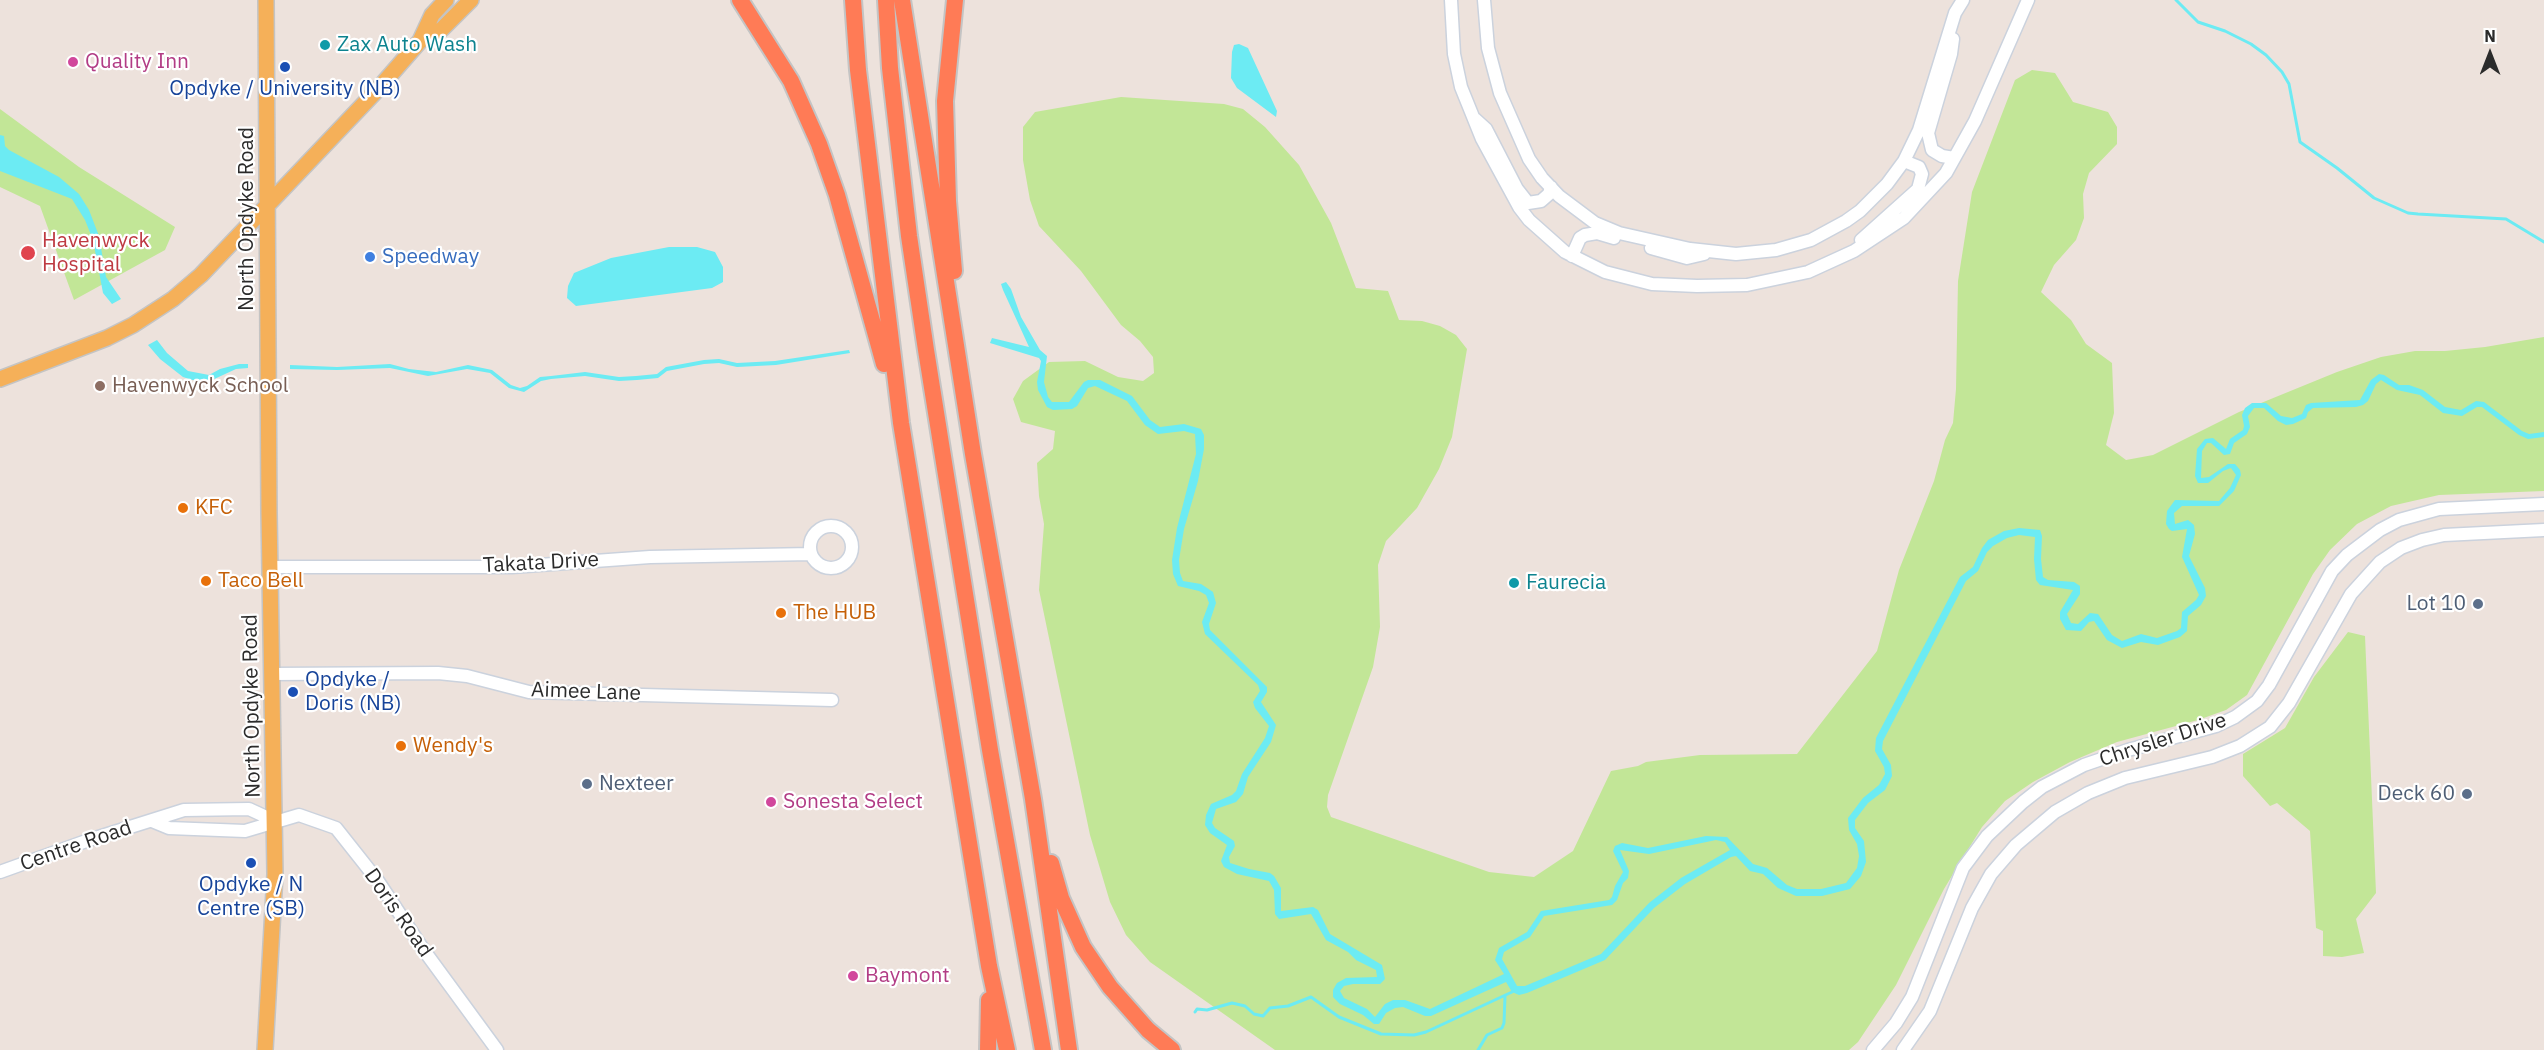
<!DOCTYPE html>
<html>
<head>
<meta charset="utf-8">
<style>
	body { margin:0 }
	#map { position:relative; width:2544px; height:1050px; overflow:hidden; background:#ede2dc; font-family:"IBM Plex Sans",sans-serif }
	canvas { display:block }
	.north { position:absolute; left:2460px; top:24px; width:60px; height:60px; -webkit-text-stroke:4px #fff; paint-order:stroke; rotate:0deg; font-size:16px; font-weight:700; line-height:24px; text-align:center; color:#2b2b2b }
	.north::after { content:''; display:block; margin:auto; width:21px; height:27px; background:#2b2b2b; clip-path:polygon(50% 0,100% 100%,50% 72%,0 100%) }
</style>
</head>
<body>
<div id="map">
<canvas width="2544" height="1050"></canvas>
<div class="north">N</div>
</div>
<script>
const c = document.querySelector('canvas').getContext('2d');
c.lineJoin = 'round';
function fill(path, color) {
  c.fillStyle = color;
  c.fill(path, 'evenodd');
}
function poly(rows) {
  const path = new Path2D();
  for (const r of rows) {
    if (r.length === 3) {
      path.moveTo(r[0] + r[2], r[1]);
      path.arc(r[0], r[1], r[2], 0, 2 * Math.PI);
      continue;
    }
    path.moveTo(r[0], r[1]);
    for (let i = 2; i < r.length; i += 2) path.lineTo(r[i], r[i + 1]);
  }
  return path;
}
function trace(path, color, width, dash) {
  c.strokeStyle = color;
  c.lineWidth = width;
  c.lineCap = dash ? 'butt' : 'round';
  c.setLineDash(dash || []);
  c.stroke(path);
}
function write(font, color, halo, rows, align = 'center') {
  c.font = font + ' "IBM Plex Sans",sans-serif';
  c.lineWidth = 4.5;
  c.setLineDash([]);
  c.textBaseline = 'middle';
  c.strokeStyle = halo;
  c.fillStyle = color;
  for (const [text, x, y, turn = 0] of rows) {
    c.save();
    c.translate(x, y);
    c.rotate((+turn || 0) * Math.PI / 180);
    c.textAlign = isNaN(turn) ? turn : align;
    if (halo) c.strokeText(text, 0, 0);
    c.fillText(text, 0, 0);
    c.restore();
  }
}
const green = poly([
	[2032,70,2055,73,2073,102,2108,112,2117,127,2117,144,2089,173,2083,194,2084,218,2076,240,2054,265,2041,292,2071,320,2086,344,2112,363,2114,413,2106,445,2126,460,2153,455,2239,412,2337,372,2381,357,2415,351,2445,351,2485,347,2544,337,2544,491,2439,495,2391,506,2357,524,2330,550,2313,574,2247,695,2226,710,2198,720,2117,742,2070,762,2033,782,2005,801,1982,827,1964,856,1944,889,1896,985,1858,1042,1849,1050,1275,1050,1150,962,1126,935,1110,902,1090,835,1039,590,1044,524,1039,496,1037,463,1053,449,1055,431,1021,422,1013,399,1023,381,1049,362,1085,361,1118,377,1143,381,1154,373,1153,357,1140,341,1121,325,1081,271,1039,226,1030,200,1023,160,1023,127,1035,112,1121,97,1224,104,1243,109,1265,127,1299,165,1331,223,1356,288,1388,291,1399,320,1422,321,1440,326,1456,335,1467,349,1452,437,1439,469,1417,508,1386,541,1378,565,1380,627,1373,667,1328,795,1327,807,1331,817,1489,872,1534,877,1573,851,1611,771,1638,766,1646,762,1700,755,1797,754,1877,651,1899,570,1934,481,1945,440,1953,423,1956,389,1958,281,1972,192,2015,80],
	[0,109,79,167,175,227,165,250,74,300,40,206,0,187],
	[2348,632,2365,636,2376,893,2356,919,2364,953,2342,957,2323,956,2323,931,2316,928,2310,831,2277,803,2270,806,2243,776,2243,754,2285,728,2314,677]
]);
const water = poly([
	[1239,44,1248,48,1277,111,1276,117,1237,88,1231,78,1232,52,1234,45],
	[0,135,4,136,5,146,9,150,59,177,79,194,89,210,99,236,106,277,121,299,112,304,103,293,93,240,85,220,72,199,0,171],
	[669,247,697,247,715,252,723,267,723,282,712,288,576,306,567,298,568,286,574,273,611,258],
	[1006,282,1011,289,1021,317,1040,350,1047,356,1044,382,1048,397,1052,402,1069,402,1084,382,1088,380,1100,380,1132,396,1150,420,1160,427,1184,424,1201,429,1204,435,1204,449,1198,481,1184,529,1179,560,1180,573,1183,581,1201,584,1213,592,1216,603,1209,624,1210,630,1267,687,1267,692,1261,702,1276,725,1271,742,1248,777,1243,794,1236,802,1216,809,1212,823,1215,828,1234,841,1235,846,1229,857,1230,863,1249,869,1270,873,1274,876,1281,888,1281,911,1313,907,1318,910,1330,934,1382,965,1385,979,1380,984,1353,984,1344,986,1340,991,1344,998,1367,1009,1375,1017,1385,1004,1393,1000,1405,1000,1430,1009,1504,974,1495,960,1499,948,1527,932,1541,911,1609,900,1612,897,1615,886,1623,872,1613,851,1615,846,1622,843,1648,848,1706,836,1727,837,1753,864,1767,868,1787,885,1797,889,1821,889,1846,883,1857,868,1859,856,1857,844,1849,830,1848,818,1863,798,1879,785,1885,774,1884,767,1875,751,1876,738,1960,577,1973,567,1982,548,1988,540,2004,531,2019,528,2040,530,2042,536,2041,559,2043,577,2048,580,2074,582,2080,586,2080,594,2067,614,2071,623,2078,624,2090,613,2098,614,2112,635,2122,641,2141,634,2157,638,2177,631,2181,628,2182,612,2196,600,2199,595,2182,557,2187,529,2172,531,2169,529,2166,524,2167,511,2175,500,2219,501,2230,488,2236,475,2231,468,2223,471,2208,483,2198,483,2195,476,2197,449,2205,439,2213,438,2226,449,2230,439,2243,430,2244,426,2242,415,2245,408,2252,403,2266,403,2281,416,2292,418,2302,414,2306,405,2311,403,2360,400,2371,380,2379,374,2384,375,2399,385,2409,385,2423,390,2445,407,2461,410,2476,401,2484,402,2522,431,2529,434,2544,432,2544,437,2528,439,2519,435,2482,407,2477,407,2462,416,2443,413,2420,395,2397,390,2381,380,2376,384,2368,401,2363,405,2356,407,2313,408,2308,412,2306,418,2293,424,2286,425,2278,421,2264,408,2254,408,2248,416,2250,427,2247,434,2234,443,2230,454,2224,455,2211,443,2207,443,2202,451,2201,478,2209,477,2228,464,2235,464,2240,470,2241,475,2234,491,2219,506,2182,506,2174,513,2175,524,2188,520,2194,525,2195,534,2189,556,2205,588,2206,596,2201,605,2188,616,2187,631,2180,637,2158,645,2141,642,2122,648,2107,640,2094,621,2089,622,2081,631,2066,630,2060,619,2060,612,2073,590,2040,585,2036,580,2034,559,2035,537,2019,535,2007,538,1993,546,1987,552,1978,571,1966,581,1883,741,1882,749,1891,765,1892,776,1885,790,1868,803,1855,820,1855,828,1864,841,1866,862,1861,876,1850,889,1822,896,1796,896,1778,888,1763,874,1750,871,1736,856,1731,857,1685,884,1654,908,1605,960,1527,993,1519,995,1512,992,1506,982,1431,1016,1425,1016,1403,1007,1395,1008,1386,1013,1379,1024,1374,1024,1363,1015,1340,1004,1333,997,1333,990,1337,983,1346,978,1377,977,1376,970,1356,960,1348,952,1326,940,1311,914,1279,919,1275,914,1274,890,1269,881,1237,874,1224,867,1221,861,1227,845,1210,833,1205,825,1206,815,1211,804,1232,795,1236,791,1242,774,1265,738,1269,726,1255,708,1253,702,1260,691,1258,685,1205,634,1202,622,1209,603,1206,595,1199,591,1178,586,1173,574,1172,560,1177,528,1196,454,1195,434,1184,431,1158,434,1145,425,1127,401,1095,386,1088,388,1077,406,1072,409,1053,410,1047,407,1038,390,1037,382,1041,361,1039,358,990,343,992,338,1029,347,1003,290,1001,284],
	[1716,840,1725,842,1730,850,1681,878,1649,903,1601,954,1525,986,1517,986,1502,959,1504,952,1530,937,1544,916,1612,905,1617,900,1623,883,1628,878,1629,871,1620,850,1649,854],
	[157,340,167,353,188,371,209,375,220,369,239,364,248,364,248,368,236,369,210,381,192,380,183,377,160,359,148,345],
	[849,350,850,353,776,365,737,367,719,363,704,364,667,371,658,378,637,380,619,381,585,376,551,379,541,381,524,392,509,388,490,373,467,369,428,376,390,368,337,370,290,369,290,365,337,367,390,364,409,369,436,372,468,365,492,370,511,385,520,388,527,386,540,377,551,376,585,372,619,377,636,376,657,374,666,367,704,360,719,359,737,363,775,361]
]);
const stream = poly([
	[2176,0,2198,22,2225,31,2251,44,2266,55,2282,72,2289,84,2300,142,2337,168,2374,198,2408,213,2418,214,2506,219,2544,242],
	[1195,1012,1197,1009,1207,1010,1232,1003,1245,1006,1254,1014,1263,1016,1270,1008,1288,1006,1311,997,1339,1017,1381,1034,1414,1035,1426,1032,1512,992],
	[1478,1050,1487,1035,1502,1028,1504,1023,1505,996]
]);
const minor = poly([
	[1451,0,1454,54,1461,87,1482,139,1519,207,1529,220,1565,252,1605,272,1652,284,1697,286,1747,285,1808,272,1854,251,1904,218,1946,173,1975,121,2028,0],
	[1484,0,1488,48,1500,93,1529,159,1542,178,1559,196,1595,223,1619,233,1690,249,1736,254,1776,250,1811,240,1846,221,1860,211,1887,184,1904,161,1919,130,1955,13,1963,0],
	[1953,39,1951,54,1928,133,1932,150,1942,156,1954,158],
	[1475,119,1486,129,1517,189,1528,203,1541,201,1549,194,1551,187],
	[1861,240,1918,189,1922,174,1919,167,1904,161],
	[1651,248,1687,258,1704,254],
	[1572,256,1580,238,1585,235,1597,233,1614,238],
	[831,547,21],
	[270,567,512,567,650,557,811,554],
	[271,674,438,673,467,676,529,692,832,700],
	[152,821,169,828,245,831,299,815,336,828,378,881,423,949,497,1050],
	[0,872,89,840,184,810,249,809,275,821],
	[1873,1050,1896,1023,1912,997,1963,868,1987,836,2023,802,2042,787,2084,765,2128,750,2216,726,2235,717,2257,701,2269,685,2332,571,2347,555,2380,530,2399,520,2439,509,2544,504],
	[1903,1050,1930,1011,1972,908,1991,874,2016,845,2055,812,2088,793,2125,778,2212,757,2240,746,2270,727,2289,703,2351,594,2380,562,2401,548,2422,540,2444,535,2544,530]
]);
const major = poly([
	[420,41,442,29,471,0],
	[0,379,107,338,133,325,173,299,201,275,379,88,420,41,432,15,446,0],
	[265,1050,275,874,269,513,266,0]
]);
const highway = poly([
	[740,0,791,81,819,144,837,195,884,364],
	[853,0,858,70,901,423,989,966,1007,1050],
	[886,0,890,68,909,236,926,350,990,750,1043,1050],
	[902,0,973,454,1033,799,1069,1050],
	[954,271,948,201,945,101,955,0],
	[1051,863,1061,898,1083,947,1110,987,1148,1030,1172,1050],
	[988,1050,989,1000]
]);
const markers = [
	[325,45,6,"#0f9aa8"],
	[73,62,6,"#d1479c"],
	[285,67,6,"#1a4fb4"],
	[28,253,8,"#e0444e"],
	[370,257,6,"#3f7fe0"],
	[100,386,6,"#8d6e63"],
	[183,508,6,"#e8710a"],
	[206,581,6,"#e8710a"],
	[1514,583,6,"#0f9aa8"],
	[2478,604,6,"#5c6f8a"],
	[781,613,6,"#e8710a"],
	[293,692,6,"#1a4fb4"],
	[401,746,6,"#e8710a"],
	[587,784,6,"#5c6f8a"],
	[2467,794,6,"#5c6f8a"],
	[771,802,6,"#d1479c"],
	[251,863,6,"#1a4fb4"],
	[853,976,6,"#d1479c"]
];
const cultureNames = [
	["Zax Auto Wash",337,45],
	["Faurecia",1526,583]
];
const hotelNames = [
	["Quality Inn",85,62],
	["Sonesta Select",783,802],
	["Baymont",865,976]
];
const transitNames = [
	["Opdyke / University (NB)",285,89],
	["Opdyke /",305,680,"left"],
	["Doris (NB)",305,704,"left"],
	["Opdyke / N",251,885],
	["Centre (SB)",251,909]
];
const streetNames = [
	["North Opdyke Road",247,219,-90],
	["Takata Drive",541,563,-3],
	["Aimee Lane",586,692,2],
	["North Opdyke Road",252,706,-91],
	["Chrysler Drive",2163,740,-18],
	["Centre Road",76,846,-19],
	["Doris Road",398,913,55]
];
const healthNames = [
	["Havenwyck",42,241],
	["Hospital",42,265]
];
const shopNames = [
	["Speedway",382,257]
];
const educationNames = [
	["Havenwyck School",112,386]
];
const foodNames = [
	["KFC",195,508],
	["Taco Bell",218,581],
	["The HUB",793,613],
	["Wendy's",413,746]
];
const serviceNames = [
	["Lot 10",2466,604],
	["Nexteer",599,784,"left"],
	["Deck 60",2455,794]
];
fill(green, '#c2e697');
fill(water, '#6cebf3');
trace(stream, '#6cebf3', 3);
trace(minor, '#cbd2dd', 15);
trace(major, '#c4c4c4', 18);
trace(highway, '#c4c4c4', 20);
trace(minor, '#fff', 12);
trace(major, '#f5b059', 15);
trace(highway, '#ff7b56', 16);
for (const [x, y, r, color] of markers) {
  const dot = new Path2D();
  dot.arc(x, y, r, 0, 2 * Math.PI);
  c.fillStyle = color;
  c.fill(dot);
  trace(dot, '#fff', 2);
}
write('21px', '#0d838f', '#fff', cultureNames, 'left');
write('21px', '#b23c85', '#fff', hotelNames, 'left');
write('21px', '#164399', '#fff', transitNames);
write('21px', '#2b2b2b', '#fff', streetNames);
write('21px', '#be3a42', '#fff', healthNames, 'left');
write('21px', '#366cbe', '#fff', shopNames, 'left');
write('21px', '#785e54', '#fff', educationNames, 'left');
write('21px', '#c56008', '#fff', foodNames, 'left');
write('21px', '#4e5e75', '#fff', serviceNames, 'right');
</script>
</body>
</html>
